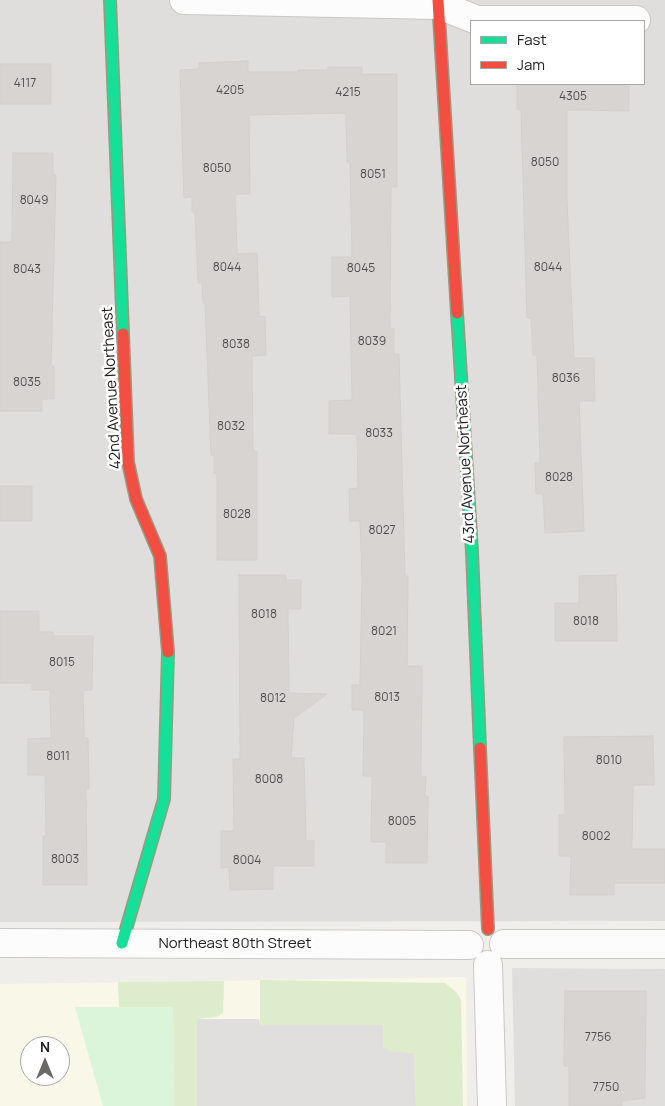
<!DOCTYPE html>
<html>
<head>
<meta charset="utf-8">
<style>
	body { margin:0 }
	#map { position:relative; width:665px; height:1106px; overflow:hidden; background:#f0eeeb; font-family:Manrope,sans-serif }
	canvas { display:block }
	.legend { position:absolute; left:470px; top:20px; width:175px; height:65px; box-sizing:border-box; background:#fff; border:1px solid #a7a7a7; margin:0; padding:6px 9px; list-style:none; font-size:15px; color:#222 }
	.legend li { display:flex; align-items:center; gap:10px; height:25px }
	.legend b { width:25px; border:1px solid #a7a7a7 }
	.north { position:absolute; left:20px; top:1036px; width:50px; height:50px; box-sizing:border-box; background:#fff; border:1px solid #a7a7a7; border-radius:50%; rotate:0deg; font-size:14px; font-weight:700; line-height:20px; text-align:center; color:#222 }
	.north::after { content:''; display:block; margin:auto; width:18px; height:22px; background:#6a6968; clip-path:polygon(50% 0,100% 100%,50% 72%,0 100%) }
</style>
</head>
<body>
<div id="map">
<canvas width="665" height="1106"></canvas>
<ul class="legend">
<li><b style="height:6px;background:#16e098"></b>Fast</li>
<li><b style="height:6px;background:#f24e42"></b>Jam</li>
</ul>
<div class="north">N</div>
</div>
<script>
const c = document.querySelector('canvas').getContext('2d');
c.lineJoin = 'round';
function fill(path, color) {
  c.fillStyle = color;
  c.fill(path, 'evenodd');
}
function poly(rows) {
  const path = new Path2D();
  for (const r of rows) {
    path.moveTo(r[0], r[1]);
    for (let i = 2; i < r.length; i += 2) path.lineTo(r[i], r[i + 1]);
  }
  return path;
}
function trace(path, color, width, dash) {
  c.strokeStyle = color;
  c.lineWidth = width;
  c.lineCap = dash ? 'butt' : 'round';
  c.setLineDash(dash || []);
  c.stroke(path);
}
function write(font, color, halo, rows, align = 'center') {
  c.font = font + ' Manrope,sans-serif';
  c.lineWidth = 5;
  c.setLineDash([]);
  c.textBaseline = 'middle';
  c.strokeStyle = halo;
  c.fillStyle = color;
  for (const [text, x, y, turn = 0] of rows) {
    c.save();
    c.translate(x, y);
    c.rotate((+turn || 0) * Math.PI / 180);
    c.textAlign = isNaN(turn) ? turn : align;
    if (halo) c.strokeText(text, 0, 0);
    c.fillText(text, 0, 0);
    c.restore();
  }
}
const residential = poly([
	[0,0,665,0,665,921,0,922],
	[471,21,644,21,644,84,471,84],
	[512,968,665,969,665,1106,515,1106]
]);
const education = poly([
	[466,977,467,1106,0,1106,0,984],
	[30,1046,60,1046,60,1076,30,1076]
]);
const grass = poly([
	[260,980,445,983,456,992,461,1000,463,1106,416,1106,414,1053,389,1052,383,1046,383,1026,260,1040],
	[224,981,223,1013,216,1017,197,1019,197,1106,174,1106,173,1007,119,1007,118,982]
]);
const park = poly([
	[75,1007,173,1007,174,1106,103,1106]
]);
const parking = poly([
	[197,1019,259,1019,260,1025,383,1025,383,1046,389,1051,414,1053,416,1106,197,1106]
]);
const building = poly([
	[248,61,248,72,298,72,298,70,328,70,328,67,362,67,362,74,397,74,397,187,391,187,390,329,394,329,394,354,399,354,405,576,408,576,407,666,422,666,421,777,426,777,425,796,428,796,427,863,386,863,386,842,371,842,372,776,363,776,364,710,352,710,352,685,360,685,362,576,360,521,350,521,349,489,358,488,357,434,329,434,329,401,352,400,350,296,332,297,332,257,352,257,350,162,347,162,346,113,249,115,250,194,235,194,237,254,257,253,259,317,265,316,266,355,252,356,253,451,257,451,257,560,217,560,217,473,214,473,214,455,211,455,205,303,203,303,202,283,198,283,195,212,192,212,192,197,184,198,180,70,199,69,199,63,248,61],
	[0,64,51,64,51,104,0,104,0,64],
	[517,84,629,84,629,111,567,110,567,201,574,358,594,358,595,401,579,401,584,531,545,533,543,494,536,494,535,463,540,463,537,355,533,355,531,318,527,318,521,110,517,109,517,84],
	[13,153,53,153,53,175,56,175,51,366,54,366,54,399,42,399,42,411,0,411,0,242,12,242,13,153],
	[0,486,32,486,32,521,0,521,0,486],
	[239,575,286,575,286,580,301,580,301,609,288,609,289,693,327,694,294,718,291,758,304,758,306,841,314,841,314,866,273,866,273,889,230,890,229,867,221,868,221,831,234,831,233,759,240,759,239,575],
	[616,575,617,641,555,641,555,603,579,603,579,576,616,575],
	[0,611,39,611,39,632,53,632,53,636,93,636,92,690,83,690,84,738,88,738,89,789,86,789,87,885,43,885,43,836,46,836,45,775,28,775,28,739,51,738,50,690,32,690,32,683,0,683,0,611],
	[653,736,654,785,633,785,632,849,665,849,665,883,614,883,614,895,570,895,571,856,559,856,559,815,565,815,564,737,653,736],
	[565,991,646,991,645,1098,622,1101,622,1106,569,1106,569,1066,564,1066,565,991]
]);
const street = poly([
	[184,0,439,5,477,20,636,20],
	[0,943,469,945],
	[504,944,665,944],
	[488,965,492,1106]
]);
const fast = poly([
	[110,0,123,334],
	[457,313,472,552,480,748],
	[122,943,164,799,168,652]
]);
const jam = poly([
	[438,0,457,313],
	[123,334,128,462,136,499,160,556,168,652],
	[480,748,488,929]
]);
const numberNames = [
	["4117",25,84],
	["4205",230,91],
	["4215",348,93],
	["4305",573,97],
	["8050",545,163],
	["8050",217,169],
	["8051",373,175],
	["8049",34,201],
	["8044",227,268],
	["8044",548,268],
	["8045",361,269],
	["8043",27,270],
	["8039",372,342],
	["8038",236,345],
	["8036",566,379],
	["8035",27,383],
	["8032",231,427],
	["8033",379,434],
	["8028",559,478],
	["8028",237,515],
	["8027",382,531],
	["8018",264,615],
	["8018",586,622],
	["8021",384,632],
	["8015",62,663],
	["8013",387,698],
	["8012",273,699],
	["8011",58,757],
	["8010",609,761],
	["8008",269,780],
	["8005",402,822],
	["8002",596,837],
	["8003",65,860],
	["8004",247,861],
	["7756",598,1038],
	["7750",606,1088]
];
const streetNames = [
	["42nd Avenue Northeast",112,388,-93],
	["43rd Avenue Northeast",466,464,-93],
	["Northeast 80th Street",235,944]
];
fill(residential, '#dfdedc');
fill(education, '#f8f7e8');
fill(grass, '#ddeccb');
fill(park, '#daf5da');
fill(parking, '#e0dfde');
fill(building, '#d7d4d2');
trace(building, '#d3d0cc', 1);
trace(street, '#c9c8c7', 30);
trace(fast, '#999a82', 14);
trace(jam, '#999a82', 14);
trace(street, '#fdfcfc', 28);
trace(fast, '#16e098', 11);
trace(jam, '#f24e42', 11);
write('12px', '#4f4e4e', null, numberNames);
write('15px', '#222', '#fff', streetNames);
</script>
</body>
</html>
